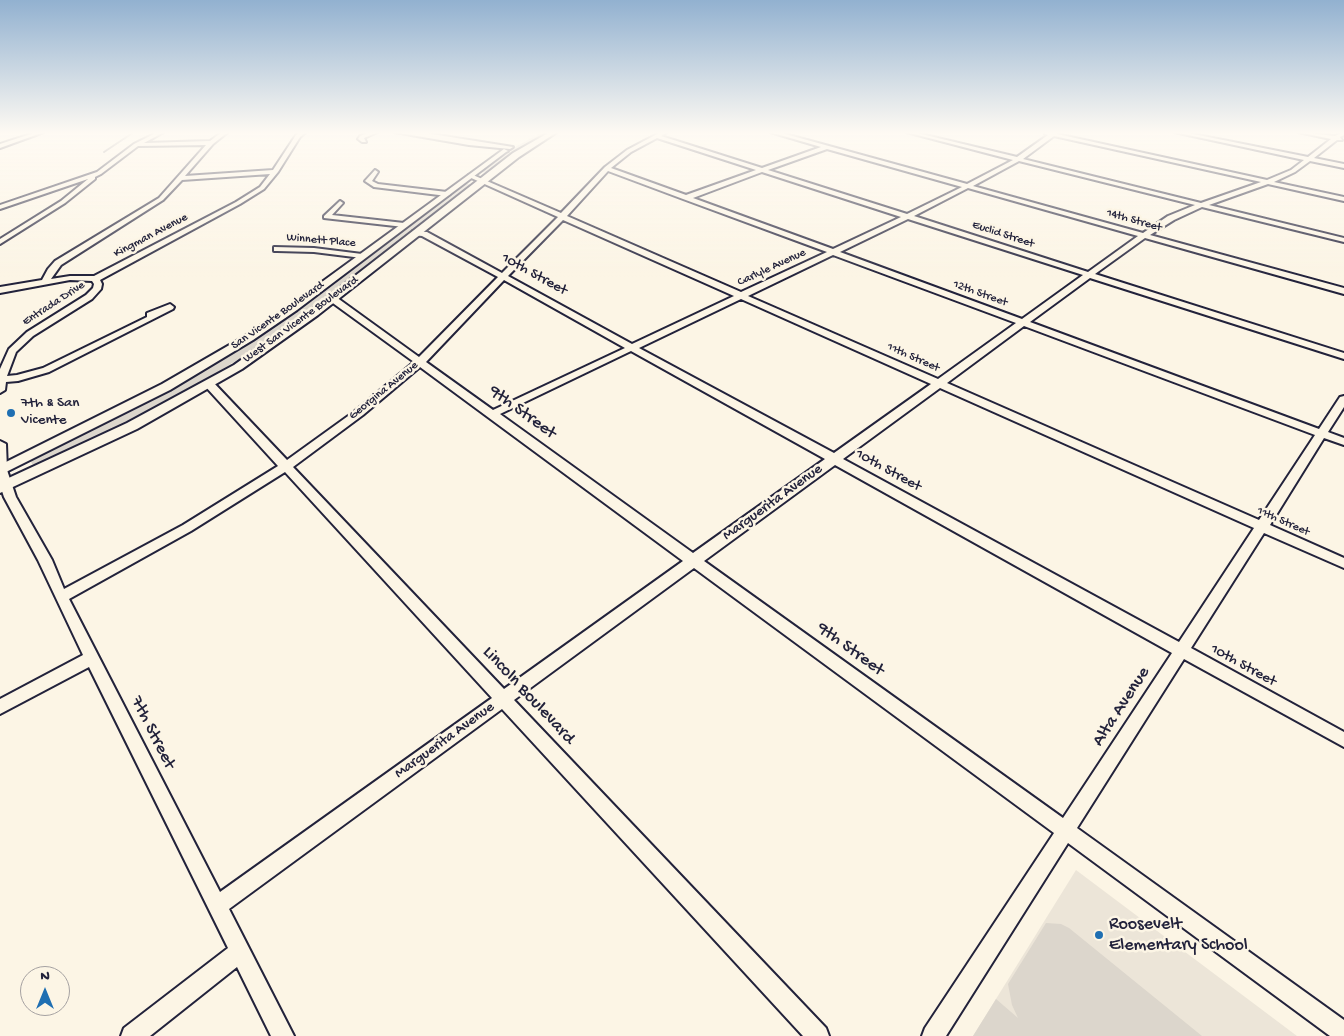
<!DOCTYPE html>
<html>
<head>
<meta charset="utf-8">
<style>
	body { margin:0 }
	#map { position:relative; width:1344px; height:1036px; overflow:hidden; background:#fcf5e5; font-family:"Gochi Hand",sans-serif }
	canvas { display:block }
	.north { position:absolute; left:20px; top:966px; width:50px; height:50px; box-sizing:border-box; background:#fcf5e5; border:1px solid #a5a1a1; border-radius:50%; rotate:0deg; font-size:14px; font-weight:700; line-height:20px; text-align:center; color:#22223b }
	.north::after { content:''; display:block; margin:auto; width:18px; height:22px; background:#1f6fb2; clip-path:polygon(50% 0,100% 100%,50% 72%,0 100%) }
</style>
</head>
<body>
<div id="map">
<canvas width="1344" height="1036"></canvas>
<div class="north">N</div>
</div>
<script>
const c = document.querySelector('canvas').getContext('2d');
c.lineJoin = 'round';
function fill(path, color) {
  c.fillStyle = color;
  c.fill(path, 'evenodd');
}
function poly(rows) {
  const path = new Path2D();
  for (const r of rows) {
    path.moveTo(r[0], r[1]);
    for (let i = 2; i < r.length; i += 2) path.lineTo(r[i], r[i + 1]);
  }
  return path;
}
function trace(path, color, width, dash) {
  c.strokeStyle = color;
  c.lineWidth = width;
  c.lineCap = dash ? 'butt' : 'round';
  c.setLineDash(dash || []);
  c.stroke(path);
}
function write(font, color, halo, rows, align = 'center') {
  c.font = font + ' "Gochi Hand",sans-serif';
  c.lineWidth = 5;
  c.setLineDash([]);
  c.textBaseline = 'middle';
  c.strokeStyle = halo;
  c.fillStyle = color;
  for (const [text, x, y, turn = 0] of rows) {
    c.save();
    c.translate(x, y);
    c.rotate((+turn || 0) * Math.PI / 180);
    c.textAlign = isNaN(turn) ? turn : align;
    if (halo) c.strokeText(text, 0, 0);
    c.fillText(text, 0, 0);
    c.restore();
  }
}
const built = poly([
	[1076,870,1297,1036,973,1036]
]);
const green = poly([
	[542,132,550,132,516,152,489,173,480,172,503,154],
	[466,183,473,185,332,294,253,350,202,382,134,419,41,464,32,464,31,461,34,458,136,409,227,357,283,319],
	[1046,923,1061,924,1069,928,1202,1036,973,1036,996,999,1018,1018,1012,1005,1008,984]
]);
const stream = poly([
	[104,152,134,132]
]);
const minor = poly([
	[37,132,44,132,0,148,0,144,37,132],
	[158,132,164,132,144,143,210,141,222,132,228,132,213,144,185,176,273,170,296,135,300,132,306,132,300,137,278,172,264,189,240,204,100,280,102,284,101,289,92,299,33,336,16,352,7,376,17,375,43,368,147,317,147,313,170,304,174,307,173,309,49,372,18,381,6,382,5,390,0,393,0,369,9,349,27,332,86,295,93,288,94,284,92,281,70,280,0,293,0,287,42,280,48,269,55,261,159,198,206,145,138,146,101,174,95,177,95,179,65,203,0,244,0,239,61,201,88,179,0,209,0,205,97,172,134,144,158,132],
	[270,174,260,187,236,202,94,276,70,276,51,279,61,265,163,200,182,180,270,174],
	[371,132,378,132,364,138,366,142,362,142,358,139,360,136,371,132],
	[394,132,419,132,513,147,510,149,469,145,394,132],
	[661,132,667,132,661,136,762,168,821,147,770,132,778,132,967,184,1013,160,906,132,913,132,1017,157,1048,135,1045,134,1045,132,1058,132,1057,134,1267,180,1291,170,1304,160,1174,132,1183,132,1308,157,1331,139,1298,132,1335,136,1344,132,1344,135,1340,137,1342,140,1337,140,1314,158,1344,164,1344,168,1310,161,1295,172,1274,182,1344,197,1344,201,1268,184,1209,205,1344,238,1344,242,1202,207,1174,220,1150,235,1344,288,1344,294,1145,238,1095,274,1344,353,1344,359,1090,278,1030,322,1319,429,1340,397,1344,396,1344,407,1328,432,1344,438,1344,445,1324,438,1270,525,1344,558,1344,568,1264,533,1191,648,1344,732,1344,747,1184,659,1077,828,1344,1020,1344,1036,1330,1036,1068,843,946,1036,922,1036,925,1028,1054,833,694,568,514,700,826,1028,829,1036,803,1036,502,709,229,909,294,1036,271,1036,237,967,150,1036,121,1036,124,1028,228,948,89,667,0,714,0,699,83,655,38,560,4,497,0,485,0,441,6,444,7,470,16,497,52,560,64,589,183,525,278,466,205,386,205,382,213,382,287,460,355,411,414,362,330,301,330,297,336,297,419,357,498,277,422,236,413,235,413,231,427,232,502,273,558,217,469,177,469,175,473,175,561,213,605,167,627,150,661,132],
	[1054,136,1261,182,1201,203,1023,159,1054,136],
	[657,138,756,170,686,195,611,168,631,152,657,138],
	[827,149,962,187,907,214,768,170,827,149],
	[1019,161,1195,205,1168,216,1143,233,973,186,1019,161],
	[608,171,683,199,827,252,741,292,567,216,608,171],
	[762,172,901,217,833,249,693,198,762,172],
	[968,188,1138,236,1088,272,914,216,968,188],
	[908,219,1083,275,1022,319,840,252,908,219],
	[563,220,734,296,632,344,508,276,563,220],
	[833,255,1016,323,938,379,748,296,833,255],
	[504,280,625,348,493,410,426,362,504,280],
	[741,299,931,384,834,453,639,348,741,299],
	[1024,326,1315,435,1259,520,947,383,1024,326],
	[631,351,825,459,693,553,500,414,631,351],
	[420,367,683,561,504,689,293,467,363,415,420,367],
	[940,388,1254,528,1179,642,843,459,940,388],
	[835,465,1172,653,1063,818,704,561,835,465],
	[285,472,492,698,220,892,69,599,191,531,285,472],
	[375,170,378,172,372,181,378,184,447,192,450,194,447,196,374,187,365,181,375,170],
	[340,201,343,203,332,215,404,223,408,225,404,227,324,218,324,216,340,201],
	[274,247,314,248,362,254,366,256,362,258,314,252,277,251,274,251,274,247]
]);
const major = poly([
	[550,132,557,132,519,157,318,315,242,369,137,429,0,493,0,482,127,423,234,365,310,311,513,153,550,132],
	[504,149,508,151,506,152,297,310,253,340,170,390,0,475,0,465,162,384,245,336,289,306,504,149]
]);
const markers = [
	[11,413,5,"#1f6fb2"],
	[1099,935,5,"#1f6fb2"]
];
const farStreetnames = [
	["14th Street",1134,221,16],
	["Euclid Street",1003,235,18],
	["Kingman Avenue",151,236,-28],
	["Winnett Place",321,241,5],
	["Carlyle Avenue",772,268,-25],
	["12th Street",980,294,20],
	["Entrada Drive",54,304,-33],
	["San Vicente Boulevard",278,316,-35],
	["West San Vicente Boulevard",301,320,-36],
	["11th Street",913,358,24],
	["Georgina Avenue",384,391,-39],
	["11th Street",1283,522,24]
];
const streetNames = [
	["10th Street",534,275,29],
	["10th Street",888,471,29],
	["Marguerita Avenue",773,503,-36],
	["10th Street",1243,666,29],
	["Marguerita Avenue",445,741,-36]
];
const poiNames = [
	["7th & San",21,404],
	["Vicente",21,421]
];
const nearStreetnames = [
	["9th Street",522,413,36],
	["9th Street",850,650,36],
	["Lincoln Boulevard",528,696,47],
	["Alta Avenue",1122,707,-57],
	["7th Street",152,733,63]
];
const nearPoinames = [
	["Roosevelt",1109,925],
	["Elementary School",1109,946]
];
fill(built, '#ece5d8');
fill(green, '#dcd6cc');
trace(stream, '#78757e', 2);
trace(minor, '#22223b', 4);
trace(major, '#22223b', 4);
fill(minor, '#fcf5e5');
fill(major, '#fcf5e5');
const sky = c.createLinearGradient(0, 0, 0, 277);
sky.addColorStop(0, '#92b1d0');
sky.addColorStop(0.48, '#fefaf3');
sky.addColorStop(1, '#fefaf300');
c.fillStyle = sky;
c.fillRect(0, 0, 1344, 277);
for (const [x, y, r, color] of markers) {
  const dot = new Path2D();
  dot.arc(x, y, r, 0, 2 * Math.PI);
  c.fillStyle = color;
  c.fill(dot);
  trace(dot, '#fcf5e5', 2);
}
write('12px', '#22223b', '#fcf5e5', farStreetnames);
write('15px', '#22223b', '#fcf5e5', streetNames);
write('15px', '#22223b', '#fcf5e5', poiNames, 'left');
write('18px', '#22223b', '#fcf5e5', nearStreetnames);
write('18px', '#22223b', '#fcf5e5', nearPoinames, 'left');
</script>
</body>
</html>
